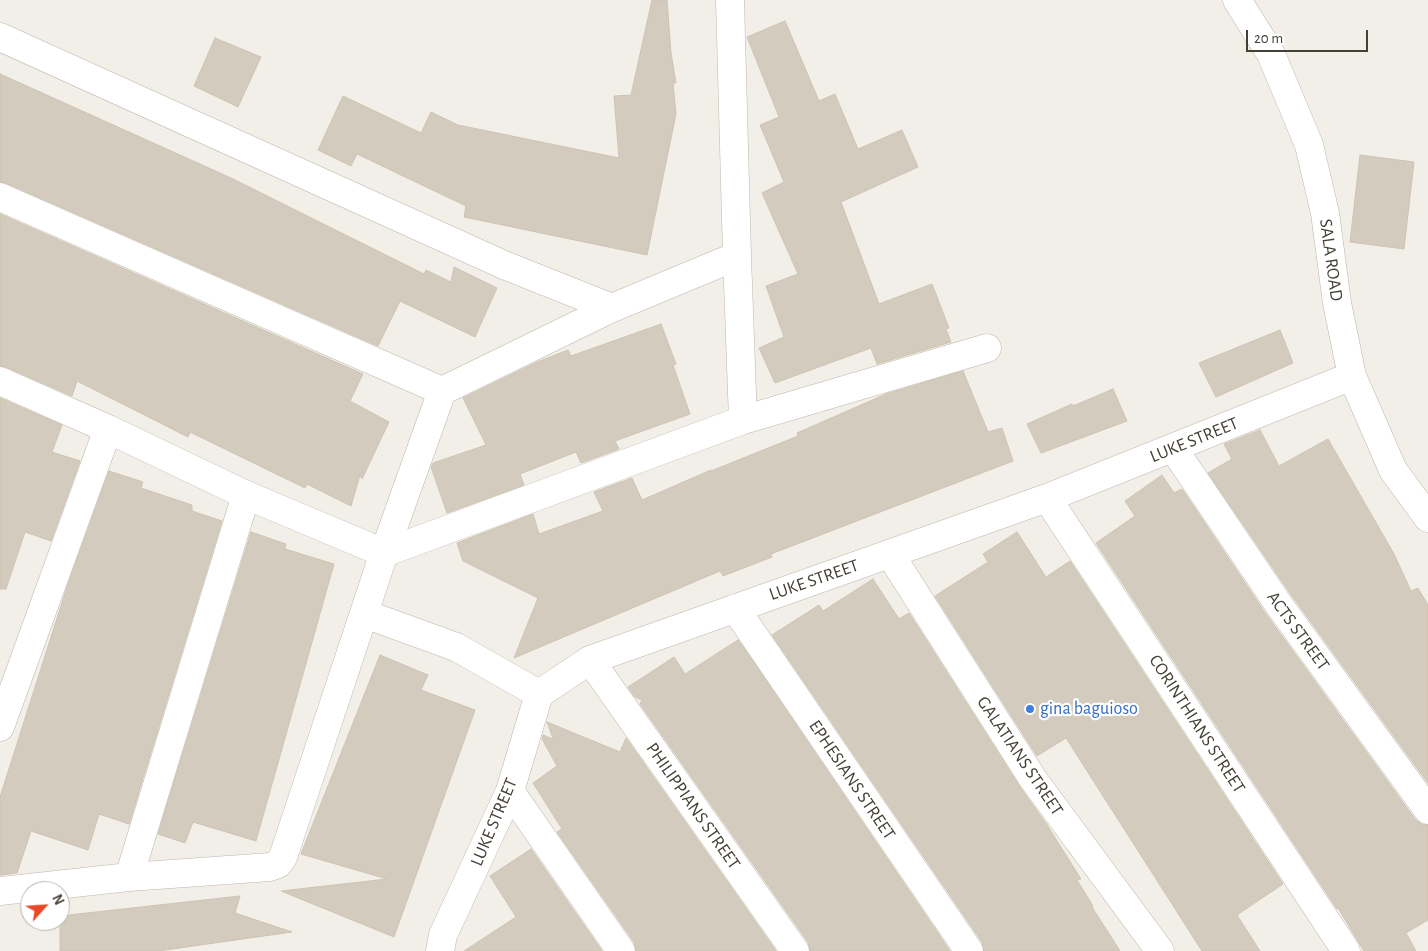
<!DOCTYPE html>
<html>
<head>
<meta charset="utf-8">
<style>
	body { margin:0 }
	#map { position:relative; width:1428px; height:951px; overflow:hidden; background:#f2efe8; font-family:"Alegreya Sans",sans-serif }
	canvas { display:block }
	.north { position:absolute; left:20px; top:881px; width:50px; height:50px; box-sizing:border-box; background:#fff; border:1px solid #b5b3af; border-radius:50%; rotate:64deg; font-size:14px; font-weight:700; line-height:20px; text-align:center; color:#454037 }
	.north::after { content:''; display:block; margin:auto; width:18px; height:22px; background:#ea4927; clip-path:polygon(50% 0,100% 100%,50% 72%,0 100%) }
	.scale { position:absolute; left:1246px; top:30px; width:122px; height:22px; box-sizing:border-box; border:2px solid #454037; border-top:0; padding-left:6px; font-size:15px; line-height:18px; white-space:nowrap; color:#454037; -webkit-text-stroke:4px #fff; paint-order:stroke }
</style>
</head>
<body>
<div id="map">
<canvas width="1428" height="951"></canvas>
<div class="north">N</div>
<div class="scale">20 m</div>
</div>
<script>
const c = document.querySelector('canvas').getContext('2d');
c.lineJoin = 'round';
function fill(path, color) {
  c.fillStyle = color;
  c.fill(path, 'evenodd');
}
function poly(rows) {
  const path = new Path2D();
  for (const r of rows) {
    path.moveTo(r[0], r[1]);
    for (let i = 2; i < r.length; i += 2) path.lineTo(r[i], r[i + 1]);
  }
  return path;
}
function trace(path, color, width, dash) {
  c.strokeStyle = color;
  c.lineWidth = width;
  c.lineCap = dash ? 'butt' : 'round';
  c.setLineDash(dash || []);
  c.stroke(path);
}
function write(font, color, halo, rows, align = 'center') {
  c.font = font + ' "Alegreya Sans",sans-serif';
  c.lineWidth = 4.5;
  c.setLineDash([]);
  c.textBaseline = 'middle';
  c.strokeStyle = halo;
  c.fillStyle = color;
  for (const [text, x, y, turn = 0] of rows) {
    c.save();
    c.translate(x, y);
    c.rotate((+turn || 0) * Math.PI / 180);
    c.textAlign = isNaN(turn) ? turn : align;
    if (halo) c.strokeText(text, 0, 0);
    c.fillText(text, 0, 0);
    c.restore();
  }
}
const building = poly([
	[652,0,667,0,671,53,676,83,673,83,676,114,647,255,464,217,466,206,357,154,351,166,318,150,343,96,421,133,431,112,458,125,619,158,614,96,631,95,652,0],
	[785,21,819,101,835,94,858,149,902,130,918,167,841,202,879,304,932,284,949,328,946,329,951,342,877,364,871,348,775,383,759,348,784,337,766,286,798,274,762,193,784,182,760,125,779,117,747,37,785,21],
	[215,38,261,57,238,107,194,86,215,38],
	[0,74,231,178,424,274,426,270,451,282,454,267,497,288,475,337,400,301,378,346,6,183,0,182,0,74],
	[1360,155,1414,162,1404,249,1350,242,1360,155],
	[0,214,363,374,350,401,389,422,362,479,360,475,351,506,307,484,305,488,190,432,188,437,77,381,72,396,6,367,0,366,0,214],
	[661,324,676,364,673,365,690,414,615,441,619,449,581,463,576,452,520,474,524,485,447,513,431,467,433,463,486,445,463,398,537,362,568,350,571,356,661,324],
	[1280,330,1293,363,1216,397,1199,363,1280,330],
	[963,371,988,432,1002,428,1013,461,771,554,772,557,723,576,720,571,514,658,538,598,463,561,457,543,533,514,539,534,603,511,594,492,632,478,642,500,711,470,711,471,798,436,797,433,886,394,963,371],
	[1113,389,1127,421,1041,453,1027,424,1072,404,1073,406,1113,389],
	[0,398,62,425,52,452,80,461,51,541,25,532,6,589,0,589,0,398],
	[1260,430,1279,466,1328,439,1394,554,1411,591,1418,588,1428,605,1428,783,1292,596,1208,473,1232,459,1224,444,1260,430],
	[109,471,143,482,141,488,192,505,192,511,222,521,129,824,99,814,88,850,31,831,17,873,0,875,0,797,67,587,109,471],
	[1162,475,1174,493,1182,489,1266,614,1415,819,1421,824,1428,825,1428,920,1406,933,1416,951,1364,951,1338,908,1337,909,1096,543,1135,516,1125,501,1162,475],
	[251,532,286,544,285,549,334,564,256,841,193,822,185,843,158,834,251,532],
	[1017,532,1046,577,1070,561,1283,884,1237,915,1260,951,1202,951,1066,738,1037,756,935,596,988,562,983,554,1017,532],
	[873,579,899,619,909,613,1020,787,1047,825,1081,879,1077,880,1093,906,1092,907,1120,951,984,951,982,942,772,635,819,605,823,611,873,579],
	[738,640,746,651,950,951,810,951,808,942,640,704,642,700,635,697,628,687,674,657,685,674,738,640],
	[380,655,428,675,421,690,475,710,394,937,281,891,387,879,301,854,380,655],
	[547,722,620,752,626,738,776,951,636,951,634,942,557,832,562,829,533,783,557,766,542,739,543,735,553,739,547,722],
	[531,849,602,951,464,951,516,917,490,876,531,849],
	[240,896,235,913,292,932,158,951,60,951,60,916,240,896]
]);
const street = poly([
	[730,0,737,256,743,420],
	[1237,0,1271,54,1309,145,1325,213,1337,303,1352,376,1393,470,1428,518],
	[0,37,504,265,612,308],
	[0,197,442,391],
	[0,381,108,429,246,495,384,553,442,391,612,308,737,256],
	[1173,448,1279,605,1428,810],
	[1047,498,1346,951],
	[890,554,1033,779,1160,951],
	[735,608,969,951],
	[365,614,456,647,539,694],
	[590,660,795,951],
	[0,727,108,429],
	[510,791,621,951],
	[129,877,246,495],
	[0,891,129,877,270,867,278,864,283,857,384,553,743,420,987,348],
	[440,951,443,935,510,791,539,694,590,660,1047,498,1352,376]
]);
const markers = [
	[1030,709,5,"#3f7fe0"]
];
const streetNames = [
	["SALA ROAD",1331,260,82],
	["LUKE STREET",1194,440,-22],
	["LUKE STREET",814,580,-19],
	["ACTS STREET",1298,631,54],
	["CORINTHIANS STREET",1197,724,57],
	["GALATIANS STREET",1020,756,56],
	["EPHESIANS STREET",852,780,56],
	["PHILIPPIANS STREET",693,806,55],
	["LUKE STREET",494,822,-67]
];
const shopNames = [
	["gina baguioso",1040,709]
];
fill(building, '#d3cbbe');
trace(building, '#cec3b1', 1);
trace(street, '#bdb7ab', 29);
trace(street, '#fff', 28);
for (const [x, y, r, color] of markers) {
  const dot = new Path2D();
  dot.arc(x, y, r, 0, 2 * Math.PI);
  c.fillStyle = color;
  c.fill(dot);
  trace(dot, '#fff', 2);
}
write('18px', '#454037', '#fff', streetNames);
write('18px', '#366cbe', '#fff', shopNames, 'left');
</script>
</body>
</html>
